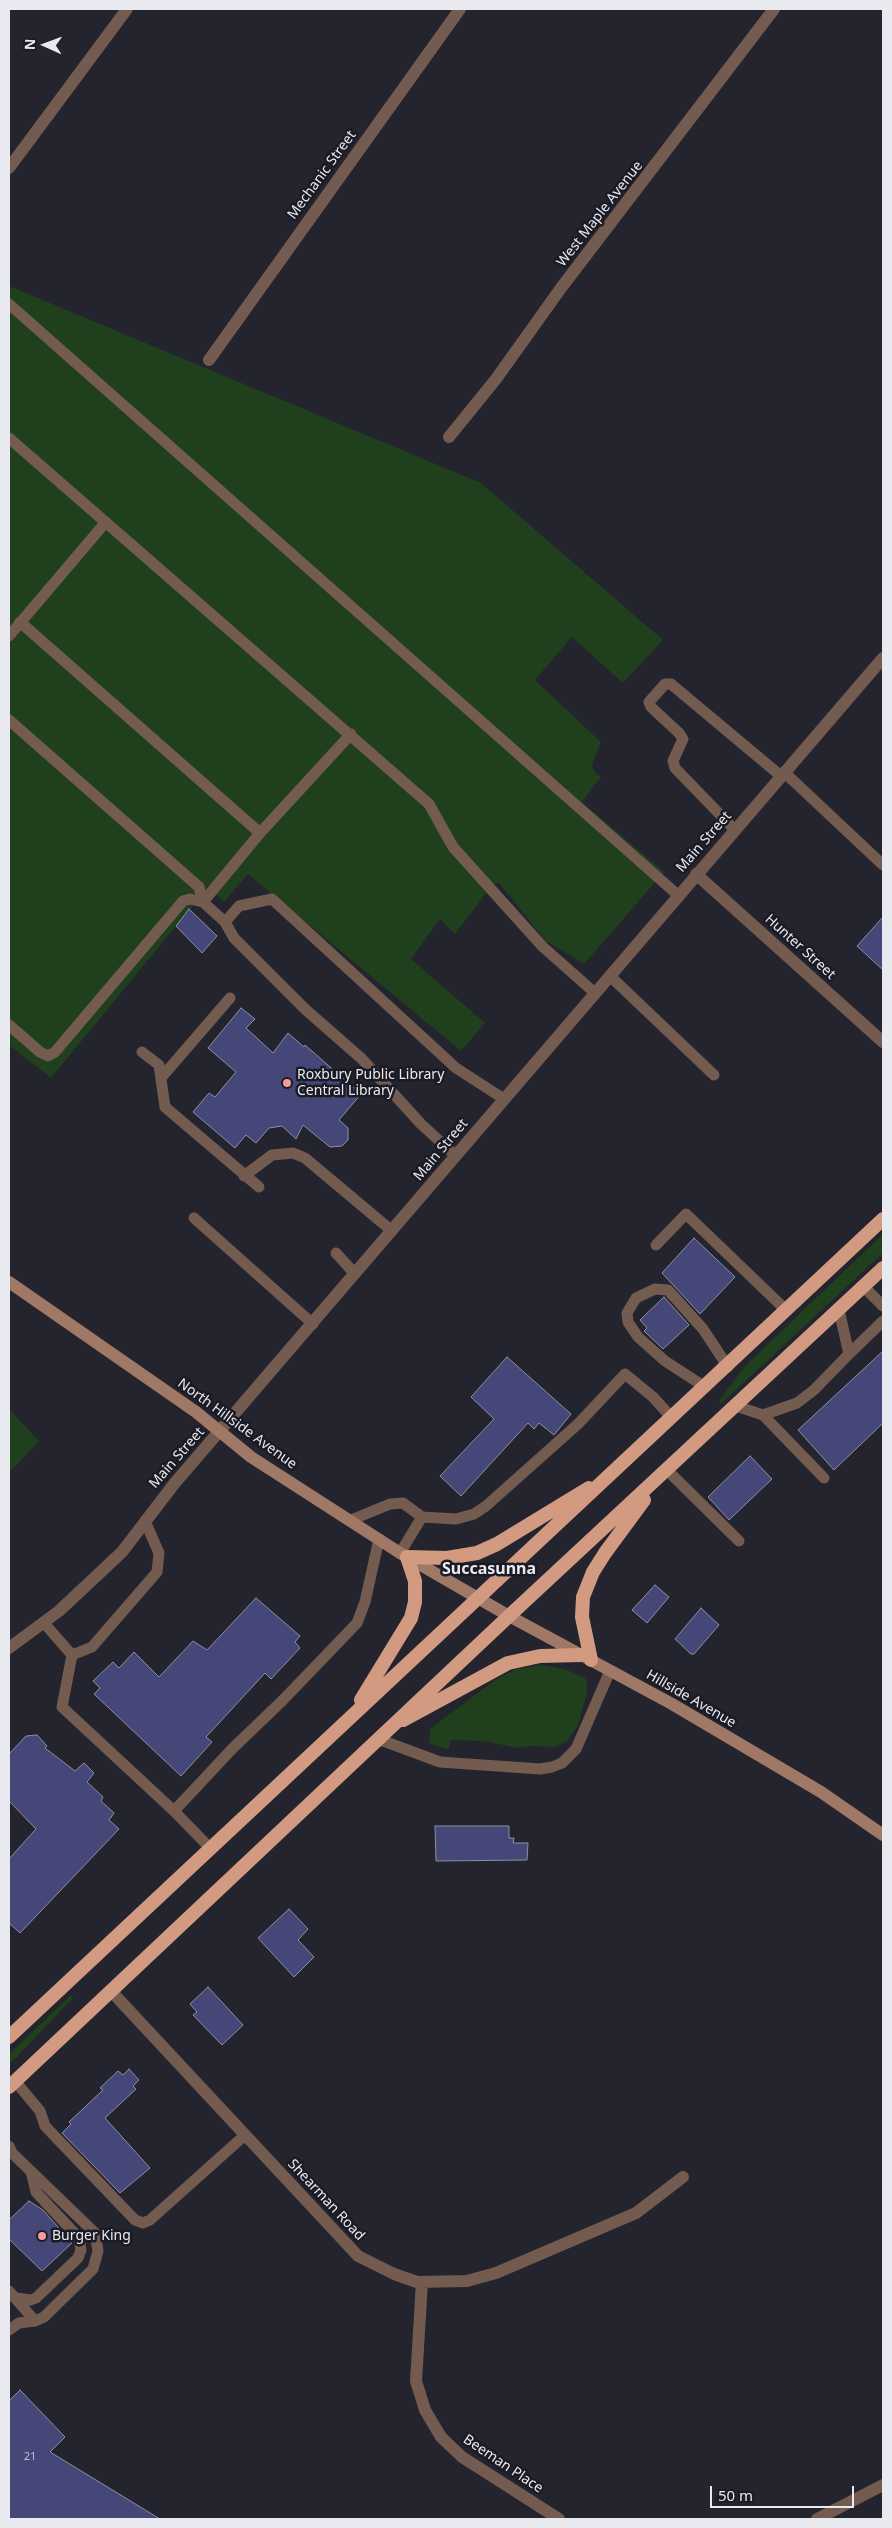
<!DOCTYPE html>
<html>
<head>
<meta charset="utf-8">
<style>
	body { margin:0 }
	#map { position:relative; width:892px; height:2528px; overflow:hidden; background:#24242f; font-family:"Noto Sans",sans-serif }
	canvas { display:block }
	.frame { position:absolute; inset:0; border:10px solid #e9e9f0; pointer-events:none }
	.north { position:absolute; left:20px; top:20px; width:50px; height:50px; -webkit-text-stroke:4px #1b1b25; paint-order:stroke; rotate:272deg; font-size:14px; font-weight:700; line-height:20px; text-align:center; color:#e9e9f0 }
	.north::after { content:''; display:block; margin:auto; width:18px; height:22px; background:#e9e9f0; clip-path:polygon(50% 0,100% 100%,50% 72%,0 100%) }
	.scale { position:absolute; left:710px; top:2486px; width:144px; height:22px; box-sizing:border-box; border:2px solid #e9e9f0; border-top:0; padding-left:6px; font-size:15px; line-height:18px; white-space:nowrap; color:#e9e9f0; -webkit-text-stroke:4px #1b1b25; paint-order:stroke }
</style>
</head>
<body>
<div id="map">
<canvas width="892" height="2528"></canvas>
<div class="frame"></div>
<div class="north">N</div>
<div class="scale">50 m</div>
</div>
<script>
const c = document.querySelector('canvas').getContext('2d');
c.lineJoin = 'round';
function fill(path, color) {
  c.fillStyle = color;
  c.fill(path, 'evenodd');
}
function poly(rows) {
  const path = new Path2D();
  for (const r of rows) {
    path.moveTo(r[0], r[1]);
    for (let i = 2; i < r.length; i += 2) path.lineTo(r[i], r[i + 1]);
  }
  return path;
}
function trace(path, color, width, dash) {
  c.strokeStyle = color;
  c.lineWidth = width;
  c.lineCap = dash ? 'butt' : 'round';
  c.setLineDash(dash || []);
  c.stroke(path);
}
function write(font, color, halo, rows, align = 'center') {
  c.font = font + ' "Noto Sans",sans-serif';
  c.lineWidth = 5;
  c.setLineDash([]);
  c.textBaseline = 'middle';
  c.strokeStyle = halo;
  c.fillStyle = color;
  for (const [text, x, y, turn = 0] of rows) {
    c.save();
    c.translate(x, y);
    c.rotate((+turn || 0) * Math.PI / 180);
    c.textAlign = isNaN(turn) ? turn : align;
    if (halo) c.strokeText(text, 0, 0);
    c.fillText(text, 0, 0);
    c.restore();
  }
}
const green = poly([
	[9,286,481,483,663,640,623,683,572,637,535,680,601,742,592,765,594,771,601,777,582,802,664,872,584,964,546,941,498,882,490,888,455,934,440,919,411,959,485,1023,461,1051,248,874,224,902,208,887,51,1078,9,1045],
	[883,1234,883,1253,721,1404,719,1401,745,1366],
	[9,1409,39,1441,9,1473],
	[543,1665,565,1669,585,1678,587,1682,587,1693,578,1726,566,1742,555,1747,530,1746,518,1748,483,1741,451,1740,449,1749,446,1749,429,1743,430,1729,495,1680,517,1669],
	[71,1995,73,1998,9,2065,9,2054]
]);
const building = poly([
	[189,909,217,936,202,953,176,926,189,909],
	[883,917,883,970,857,946,883,917],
	[241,1008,255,1019,246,1028,273,1053,288,1033,304,1047,305,1045,361,1094,339,1120,348,1128,348,1140,342,1146,330,1147,303,1125,296,1139,282,1126,269,1128,256,1143,246,1135,235,1148,193,1112,209,1093,215,1097,236,1072,208,1048,241,1008],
	[694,1238,735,1277,700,1314,662,1273,694,1238],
	[664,1297,689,1325,663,1349,644,1331,647,1328,640,1320,664,1297],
	[883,1351,883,1423,834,1470,798,1430,883,1351],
	[507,1357,571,1414,554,1435,539,1423,534,1429,528,1423,461,1496,440,1476,494,1419,471,1397,507,1357],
	[750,1456,772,1479,729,1520,708,1497,750,1456],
	[655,1585,669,1597,647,1623,632,1610,655,1585],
	[256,1598,300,1636,295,1642,300,1648,271,1679,265,1673,206,1737,212,1742,181,1776,94,1694,100,1688,93,1681,113,1662,119,1668,134,1652,159,1677,193,1641,207,1650,256,1598],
	[701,1608,719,1625,694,1654,691,1654,675,1639,701,1608],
	[37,1735,47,1746,45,1748,75,1771,84,1763,94,1773,87,1782,103,1797,101,1801,114,1813,109,1820,119,1829,20,1933,9,1923,9,1859,36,1829,9,1801,9,1754,26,1736,37,1735],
	[435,1826,509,1826,509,1838,514,1838,513,1843,528,1843,527,1860,436,1861,435,1826],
	[289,1909,308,1929,298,1940,314,1957,294,1977,258,1938,289,1909],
	[208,1987,243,2025,222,2045,193,2015,197,2012,190,2004,208,1987],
	[129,2069,139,2080,133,2086,136,2089,105,2118,150,2168,120,2193,62,2133,71,2124,69,2122,103,2090,100,2088,118,2071,123,2075,129,2069],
	[29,2201,43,2210,72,2243,42,2271,9,2239,9,2220,29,2201],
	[20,2390,65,2437,50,2452,160,2519,9,2519,9,2401,20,2390]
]);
const service = poly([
	[9,304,679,896],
	[9,438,429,804,453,847,543,947,595,993],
	[20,622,260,833],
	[9,636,105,523],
	[9,720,199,887,203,902,225,922],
	[784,772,883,865],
	[735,830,675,768,673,761,683,739,679,733,651,707,649,702,665,684,671,684,781,776],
	[610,976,714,1075],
	[9,1025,40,1052,48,1056,55,1052,183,901,190,899,203,902,260,833,351,734],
	[142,1052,159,1065,165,1107,259,1187],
	[161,1078,230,998],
	[456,1156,421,1124,362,1059,305,1009,234,938,225,922,239,906,272,899,456,1068,504,1099],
	[244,1176,272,1155,293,1153,305,1158,392,1231],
	[194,1218,313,1324],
	[656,1245,686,1214,787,1311],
	[336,1253,355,1274],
	[864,1287,883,1306],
	[849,1354,883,1321],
	[705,1387,665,1361,638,1337,628,1322,627,1313,636,1298,655,1289,668,1290,703,1329,728,1367],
	[736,1406,763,1415,824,1478],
	[763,1415,797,1403,814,1390,849,1354,839,1310],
	[668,1471,739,1541],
	[351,1520,390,1504,403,1503,422,1517,456,1519,474,1514,486,1506,578,1424,625,1374,653,1397,672,1418],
	[400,1553,422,1517],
	[44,1623,72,1655,62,1707,174,1811,211,1849],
	[72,1655,92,1647,157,1572,159,1553,145,1521],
	[378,1739,440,1762,540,1769,552,1767,562,1763,576,1749,610,1671],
	[174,1811,232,1749,283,1700,357,1623,365,1602,379,1539],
	[15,2081,40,2111,45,2126,135,2220,143,2223,150,2220,245,2135],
	[9,2146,12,2153,95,2233,98,2251,93,2269,44,2317,35,2321,19,2323,9,2330],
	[9,2291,35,2321],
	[16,2298,31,2300,36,2298,78,2258,81,2250,79,2238,36,2192,31,2171]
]);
const minor = poly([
	[9,168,127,9],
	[209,360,460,9],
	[449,437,496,379,561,288,774,9],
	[696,874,883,1042],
	[111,1991,358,2256,394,2274,417,2282,467,2281,496,2273,636,2213,683,2177],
	[422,2282,416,2381,425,2410,441,2437,462,2457,559,2519],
	[817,2519,883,2485]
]);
const tertiary = poly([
	[9,1648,59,1611,122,1552,174,1484,883,658]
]);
const secondary = poly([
	[9,1282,196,1412,251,1457,400,1553,509,1616,672,1704,821,1792,883,1835]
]);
const trunk = poly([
	[591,1660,582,1617,583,1597,593,1572,605,1553,644,1500],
	[361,1700,411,1618,415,1602,415,1581,407,1557,447,1558,477,1553,497,1544,589,1488],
	[403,1720,508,1663,540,1656,581,1655],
	[9,2037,883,1219],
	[9,2087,509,1616,883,1268]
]);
const markers = [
	[287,1083,5,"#f59b9e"],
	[42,2236,5,"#f59b9e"]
];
const numberNames = [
	["21",30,2457]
];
const streetNames = [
	["Mechanic Street",322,175,-54],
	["West Maple Avenue",600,214,-52],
	["Main Street",704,842,-49],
	["Hunter Street",800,947,42],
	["Main Street",441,1150,-50],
	["North Hillside Avenue",237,1424,36],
	["Main Street",177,1458,-49],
	["Hillside Avenue",691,1699,30],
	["Shearman Road",326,2200,47],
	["Beeman Place",503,2464,34]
];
const poiNames = [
	["Roxbury Public Library",297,1075],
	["Central Library",297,1091],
	["Burger King",52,2236]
];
const quarterNames = [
	["Succasunna",489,1569]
];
fill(green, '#203f1c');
fill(building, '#454779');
trace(building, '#8e909d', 1);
trace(service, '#745b50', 11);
trace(minor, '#745b50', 12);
trace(tertiary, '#745b50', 12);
trace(secondary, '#a07866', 12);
trace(trunk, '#d29a80', 14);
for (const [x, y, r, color] of markers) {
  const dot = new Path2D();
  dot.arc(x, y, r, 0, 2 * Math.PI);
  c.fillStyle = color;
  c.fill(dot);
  trace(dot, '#1b1b25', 2);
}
write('11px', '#c0c0d2', null, numberNames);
write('14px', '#e9e9f0', '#1b1b25', streetNames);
write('14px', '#e9e9f0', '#1b1b25', poiNames, 'left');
write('bold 16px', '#e9e9f0', '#1b1b25', quarterNames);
</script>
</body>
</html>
